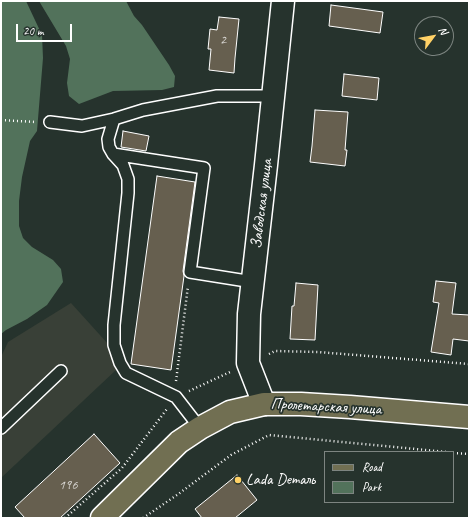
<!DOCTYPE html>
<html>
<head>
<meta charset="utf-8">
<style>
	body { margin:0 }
	#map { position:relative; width:470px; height:519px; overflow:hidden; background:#26332d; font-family:Caveat,sans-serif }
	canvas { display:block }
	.frame { position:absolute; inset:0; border:2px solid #fff; pointer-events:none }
	.legend { position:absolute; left:324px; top:451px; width:130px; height:52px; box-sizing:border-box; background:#26332d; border:1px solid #7d8581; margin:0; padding:5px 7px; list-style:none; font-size:12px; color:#fff }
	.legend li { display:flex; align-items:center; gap:8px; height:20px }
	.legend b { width:20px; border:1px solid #7d8581 }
	.north { position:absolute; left:414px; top:16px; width:40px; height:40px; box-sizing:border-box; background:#26332d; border:1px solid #7d8581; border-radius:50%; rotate:58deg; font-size:11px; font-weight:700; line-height:16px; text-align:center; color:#fff }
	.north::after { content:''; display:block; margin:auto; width:14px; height:18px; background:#ffd166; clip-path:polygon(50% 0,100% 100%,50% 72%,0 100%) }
	.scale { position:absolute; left:16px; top:24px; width:56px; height:18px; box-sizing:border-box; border:2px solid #fff; border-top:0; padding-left:5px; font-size:12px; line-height:14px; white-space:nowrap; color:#fff; -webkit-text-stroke:3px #26332d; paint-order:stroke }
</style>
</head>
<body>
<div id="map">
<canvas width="470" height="519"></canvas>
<div class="frame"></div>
<ul class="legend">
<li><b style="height:5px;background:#716f52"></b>Road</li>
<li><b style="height:11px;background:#52725b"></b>Park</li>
</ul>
<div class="north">N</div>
<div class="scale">20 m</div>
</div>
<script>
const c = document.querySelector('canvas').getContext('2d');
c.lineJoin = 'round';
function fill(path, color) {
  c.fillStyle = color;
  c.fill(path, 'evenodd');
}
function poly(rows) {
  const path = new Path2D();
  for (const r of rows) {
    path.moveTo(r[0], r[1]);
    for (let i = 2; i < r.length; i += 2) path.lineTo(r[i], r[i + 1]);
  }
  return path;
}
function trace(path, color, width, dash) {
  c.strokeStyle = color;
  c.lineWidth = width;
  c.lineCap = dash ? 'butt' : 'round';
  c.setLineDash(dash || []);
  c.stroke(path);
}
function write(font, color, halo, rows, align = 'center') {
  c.font = font + ' Caveat,sans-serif';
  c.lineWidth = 3.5;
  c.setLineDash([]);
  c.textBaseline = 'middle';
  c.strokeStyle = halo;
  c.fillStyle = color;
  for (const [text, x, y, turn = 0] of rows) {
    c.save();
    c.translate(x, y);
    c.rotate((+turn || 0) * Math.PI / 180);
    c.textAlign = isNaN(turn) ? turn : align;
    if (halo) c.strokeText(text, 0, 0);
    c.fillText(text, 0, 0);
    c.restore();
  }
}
const built = poly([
	[71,303,109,345,116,370,1,478,1,357,8,342]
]);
const green = poly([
	[1,1,26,1,42,35,43,58,37,131,30,141,22,177,19,201,19,226,23,238,32,247,53,260,61,269,63,282,47,305,27,319,6,330,1,334],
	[39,1,126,1,134,16,142,25,169,65,175,76,174,87,162,90,113,91,79,104,69,96,67,83,70,59,66,46]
]);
const building = poly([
	[331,5,383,12,380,33,329,26,331,5],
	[219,17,239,19,235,58,234,73,209,70,211,49,208,49,210,29,217,30,219,17],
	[344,74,379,78,377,100,342,96,344,74],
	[315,110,348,112,345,150,347,150,345,166,310,162,312,146,315,110],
	[123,131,149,136,146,151,121,147,123,131],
	[157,176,195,182,183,271,184,276,171,370,131,364,157,176],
	[436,281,456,283,452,314,469,315,469,341,453,339,451,355,431,352,439,303,433,302,436,281],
	[296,283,318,285,315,340,290,339,292,306,294,306,296,283],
	[94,434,120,463,60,518,25,518,15,507,94,434],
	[237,475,257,500,235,518,202,518,195,509,237,475]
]);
const path = poly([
	[1,120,36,122],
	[269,354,275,351,318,352,469,364],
	[176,381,188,286],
	[189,391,230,372],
	[453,453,469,454],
	[65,518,122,468,167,409],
	[143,518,177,495,231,455,269,435,447,452]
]);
const service = poly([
	[114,119,108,139,109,147,113,154,123,165,128,179,128,193,114,325,114,345,120,363,126,373,176,397,200,428],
	[50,122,82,126,114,119,143,110,217,96,274,96],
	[113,154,204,168,190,272,253,282],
	[1,428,61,371]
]);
const minor = poly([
	[264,404,248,363,249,314,266,165,283,1]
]);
const primary = poly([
	[102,518,179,442,200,428,230,412,264,404,301,404,350,407,469,417]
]);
const markers = [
	[238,480,4,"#ffd166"]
];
const numberNames = [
	["2",223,40],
	["196",68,485]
];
const streetNames = [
	["Заводская улица",262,204,-83],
	["Пролетарская улица",326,407,3]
];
const poiNames = [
	["Lada Dеталь",246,480]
];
fill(built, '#394037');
fill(green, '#52725b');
fill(building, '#665f4f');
trace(building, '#fff', 1);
trace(service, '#fff', 14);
trace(minor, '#fff', 25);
trace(primary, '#fff', 25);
trace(path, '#fff', 2.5, [1, 3]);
trace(service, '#26332d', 11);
trace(minor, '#26332d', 22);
trace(primary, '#716f52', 22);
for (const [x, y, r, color] of markers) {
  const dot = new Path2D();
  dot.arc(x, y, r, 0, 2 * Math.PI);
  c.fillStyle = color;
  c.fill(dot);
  trace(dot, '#26332d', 1.5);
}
write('14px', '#d9d7d3', null, numberNames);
write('16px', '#fff', '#26332d', streetNames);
write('16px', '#fff', '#26332d', poiNames, 'left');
</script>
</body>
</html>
